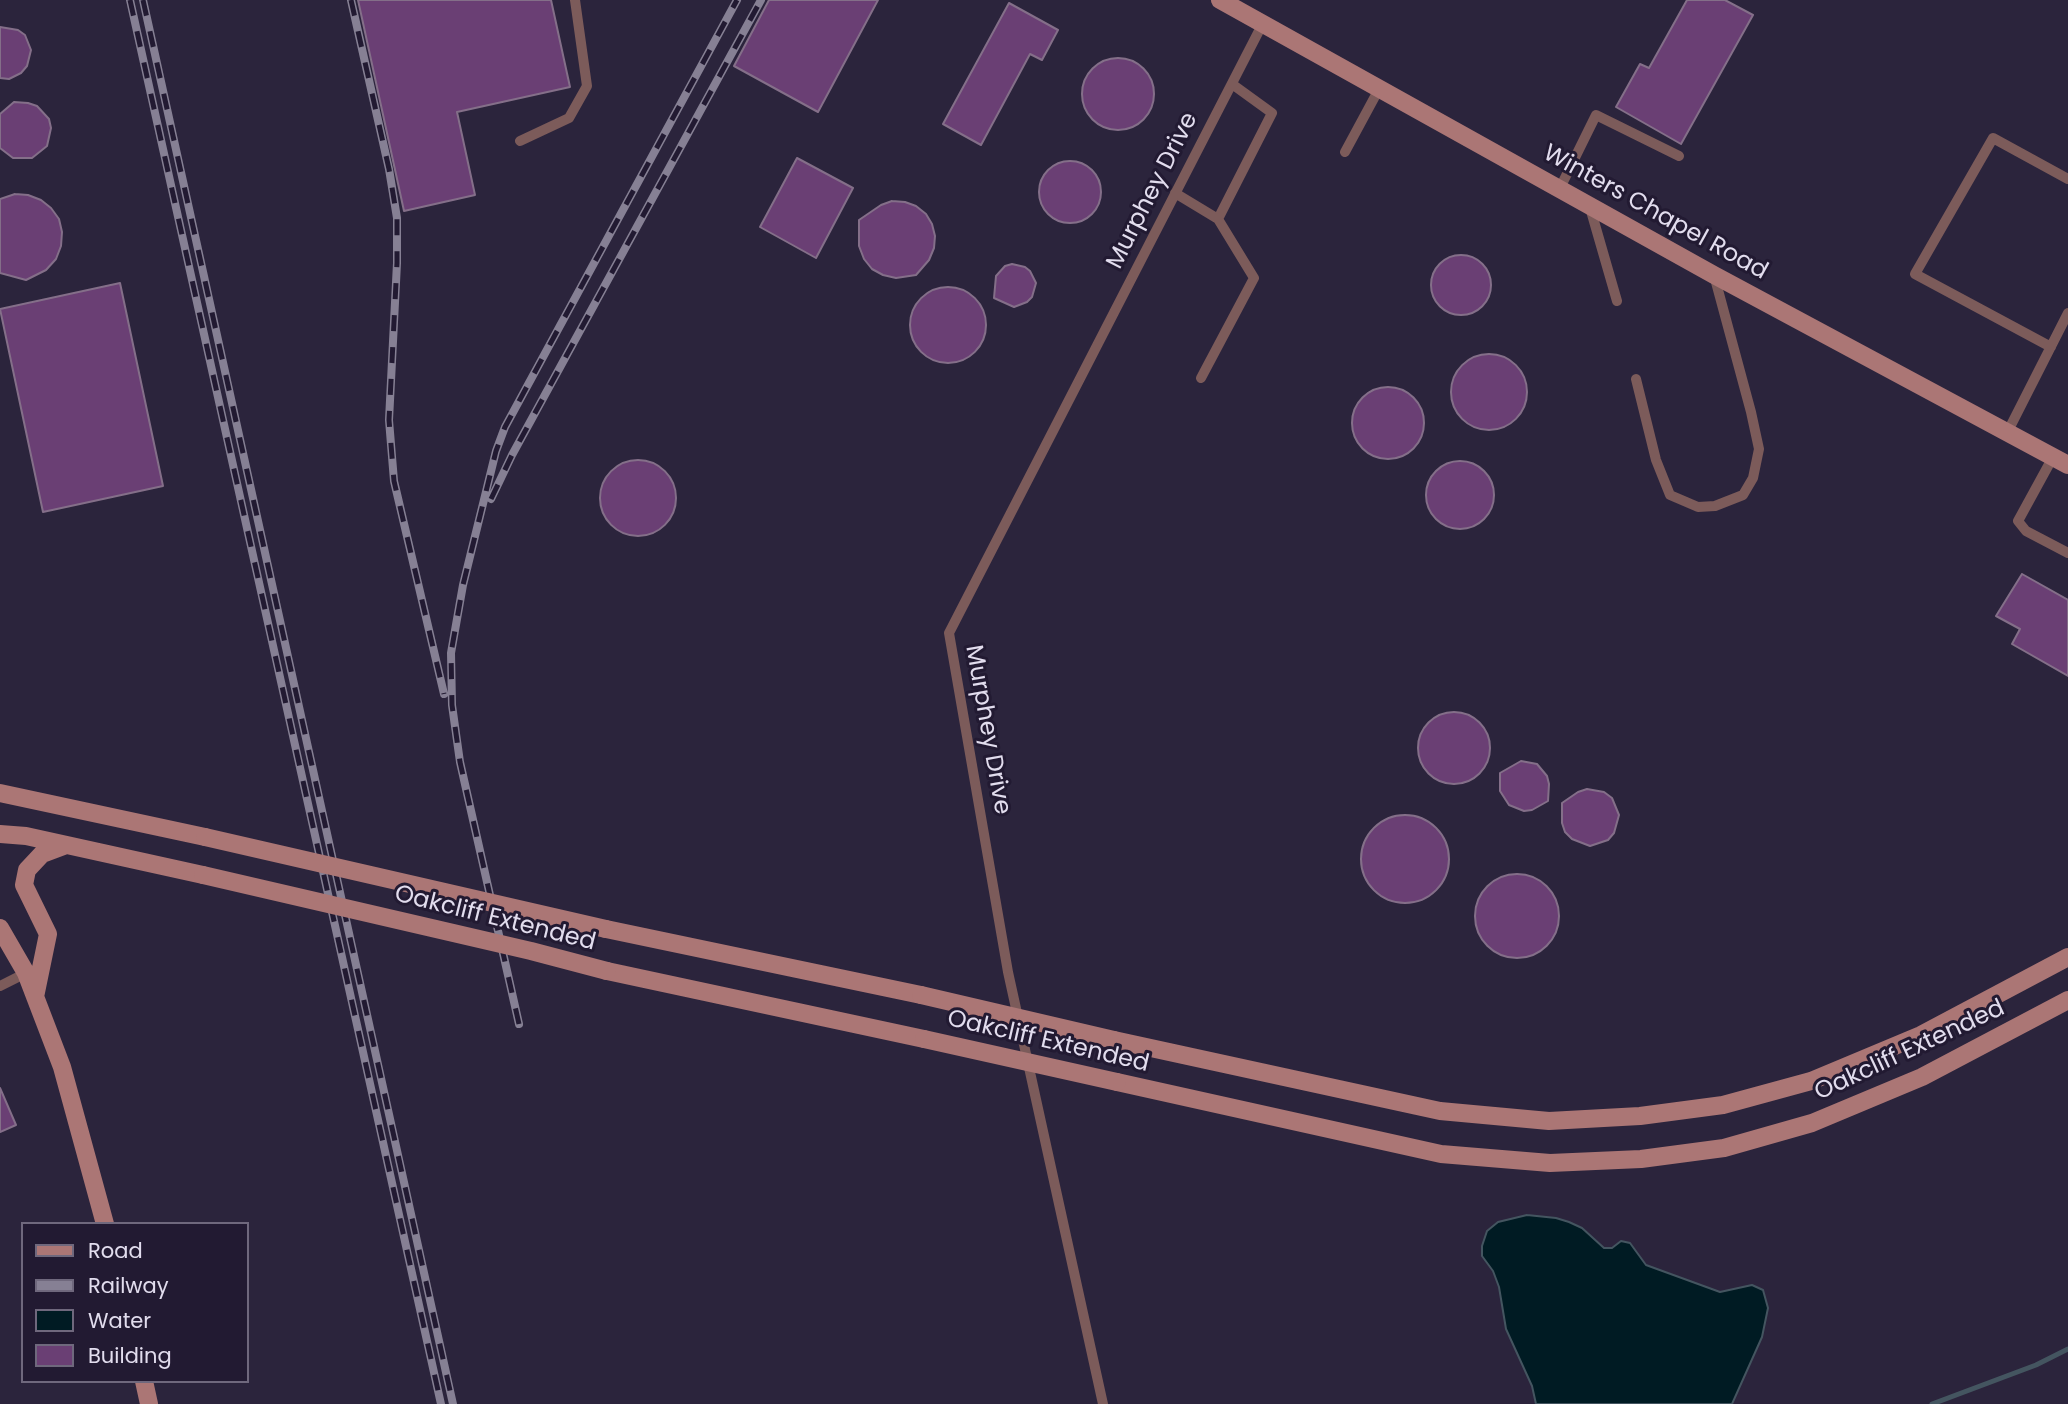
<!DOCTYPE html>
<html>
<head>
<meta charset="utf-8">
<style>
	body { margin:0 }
	#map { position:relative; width:2068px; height:1404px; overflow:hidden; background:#2b243c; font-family:Poppins,sans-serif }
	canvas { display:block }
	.legend { position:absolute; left:21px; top:1222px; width:228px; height:161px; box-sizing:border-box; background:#221a32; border:2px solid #6f687d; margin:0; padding:9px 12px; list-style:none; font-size:21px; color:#e2ddee }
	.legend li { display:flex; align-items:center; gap:14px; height:35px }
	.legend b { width:35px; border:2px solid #6f687d }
</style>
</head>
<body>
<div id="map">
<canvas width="2068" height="1404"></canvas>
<ul class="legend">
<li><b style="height:9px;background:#ab7675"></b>Road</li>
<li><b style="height:9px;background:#868094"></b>Railway</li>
<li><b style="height:19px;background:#001b23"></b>Water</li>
<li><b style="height:19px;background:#6a3f74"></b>Building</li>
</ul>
</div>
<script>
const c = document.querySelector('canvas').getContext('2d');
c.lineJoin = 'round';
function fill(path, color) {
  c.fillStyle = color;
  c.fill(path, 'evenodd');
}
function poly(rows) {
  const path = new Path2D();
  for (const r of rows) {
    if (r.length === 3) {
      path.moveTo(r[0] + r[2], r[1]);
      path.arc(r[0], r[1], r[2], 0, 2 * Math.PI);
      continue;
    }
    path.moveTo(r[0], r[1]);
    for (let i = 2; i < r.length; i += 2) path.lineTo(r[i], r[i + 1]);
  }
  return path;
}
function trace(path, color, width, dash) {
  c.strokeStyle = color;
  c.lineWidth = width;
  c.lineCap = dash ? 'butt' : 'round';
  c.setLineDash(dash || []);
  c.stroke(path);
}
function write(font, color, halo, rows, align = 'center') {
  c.font = font + ' Poppins,sans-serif';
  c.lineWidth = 6;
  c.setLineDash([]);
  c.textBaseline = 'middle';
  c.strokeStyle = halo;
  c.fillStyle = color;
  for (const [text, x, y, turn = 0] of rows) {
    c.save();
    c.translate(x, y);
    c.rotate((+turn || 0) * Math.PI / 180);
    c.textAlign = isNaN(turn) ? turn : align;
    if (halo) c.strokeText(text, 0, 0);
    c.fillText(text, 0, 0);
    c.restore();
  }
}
const water = poly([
	[1527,1215,1556,1218,1569,1222,1582,1228,1604,1248,1612,1248,1621,1241,1630,1243,1646,1265,1720,1292,1752,1285,1763,1290,1768,1308,1762,1337,1732,1404,1536,1404,1532,1386,1506,1329,1499,1287,1493,1271,1482,1256,1482,1246,1487,1231,1498,1222,1527,1215]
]);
const stream = poly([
	[1932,1404,2036,1365,2068,1349]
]);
const building = poly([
	[358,0,551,0,570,87,457,112,475,195,404,211,358,0],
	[769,0,878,0,818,112,734,66,769,0],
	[1687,0,1725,0,1753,15,1681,144,1616,107,1640,64,1649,68,1687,0],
	[1009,3,1058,30,1042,60,1030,54,981,145,943,124,1009,3],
	[0,27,18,30,25,35,31,50,27,66,21,73,9,79,0,78,0,27],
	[1118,94,36],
	[14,102,28,103,37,106,49,119,51,128,47,146,32,158,13,158,0,148,0,114,14,102],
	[797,158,853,188,816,258,760,227,797,158],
	[1070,192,31],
	[15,194,28,195,41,200,51,208,59,219,62,232,61,246,56,259,46,270,26,280,0,273,0,199,15,194],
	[892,201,905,202,916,206,926,214,932,224,935,236,934,248,929,260,916,275,896,278,883,275,872,269,864,259,859,246,859,220,881,205,892,201],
	[1461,285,30],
	[1012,264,1025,267,1030,271,1036,283,1032,297,1027,302,1014,307,994,298,996,276,1005,266,1012,264],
	[120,283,163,486,43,512,0,309,120,283],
	[948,325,38],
	[1489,392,38],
	[1388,423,36],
	[638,498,38],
	[1460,495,34],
	[2022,574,2068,600,2068,676,2012,644,2020,629,1996,616,2022,574],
	[1454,748,36],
	[1521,761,1537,764,1547,776,1549,784,1548,801,1532,810,1524,811,1509,805,1500,791,1500,773,1521,761],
	[1587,789,1604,792,1612,798,1619,815,1614,833,1608,840,1590,846,1572,839,1565,832,1562,823,1562,803,1578,792,1587,789],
	[1405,859,44],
	[1517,916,42],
	[0,1088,16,1125,0,1132,0,1088]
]);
const lane = poly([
	[520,141,569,118,587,86,575,0],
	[1345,152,1379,89],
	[1560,188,1596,115,1679,156],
	[1175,193,1218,219,1254,278,1201,378],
	[1589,204,1617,301],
	[1218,219,1272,113,1232,84],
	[2051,347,1915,274,1993,138,2068,179],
	[1636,379,1656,460,1670,495,1698,507,1715,506,1743,495,1753,478,1759,449,1751,412,1714,275],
	[2007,433,2068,313],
	[2053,457,2018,521,2026,531,2068,553],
	[0,986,26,973],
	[1103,1404,1008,972,949,633,1262,25]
]);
const secondary = poly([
	[1220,0,1714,275,2068,465],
	[0,793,205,837],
	[0,834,26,836,203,875],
	[0,928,26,973,62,1067,105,1224],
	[606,929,921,995],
	[607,971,924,1039],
	[35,997,48,934,24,885,27,870,42,854,66,845],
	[1114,1040,1440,1111,1549,1121,1640,1116,1723,1105,1811,1081,1921,1035,2068,957],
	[1117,1082,1441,1154,1550,1163,1641,1159,1724,1148,1812,1123,1922,1077,2068,1000],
	[144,1381,149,1404]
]);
const rail = poly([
	[130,0,441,1404],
	[143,0,453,1404],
	[351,0,389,169,397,218,397,263,389,420,394,481,444,694],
	[491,499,512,455,761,0],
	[519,1024,460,762,452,705,451,653,463,585,496,451,505,427,737,0]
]);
const secondaryBridge = poly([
	[205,837,606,929],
	[203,875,531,951,607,971],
	[921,995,1114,1040],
	[924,1039,1117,1082]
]);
const streetNames = [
	["Murphey Drive",1153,191,-63],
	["Winters Chapel Road",1655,213,29],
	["Murphey Drive",987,730,80],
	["Oakcliff Extended",495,919,14],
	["Oakcliff Extended",1048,1042,13],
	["Oakcliff Extended",1910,1051,-25]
];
fill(water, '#001b23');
trace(water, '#445560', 2);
trace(stream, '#445560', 5);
fill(building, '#6a3f74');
trace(building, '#846f89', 2);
trace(lane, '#7c5b5a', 10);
trace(secondary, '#ab7675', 18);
trace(rail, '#868094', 8);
trace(rail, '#221a32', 5, [16]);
trace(secondaryBridge, '#ab7675', 18);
write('24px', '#e2ddee', '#221a32', streetNames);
</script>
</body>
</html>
